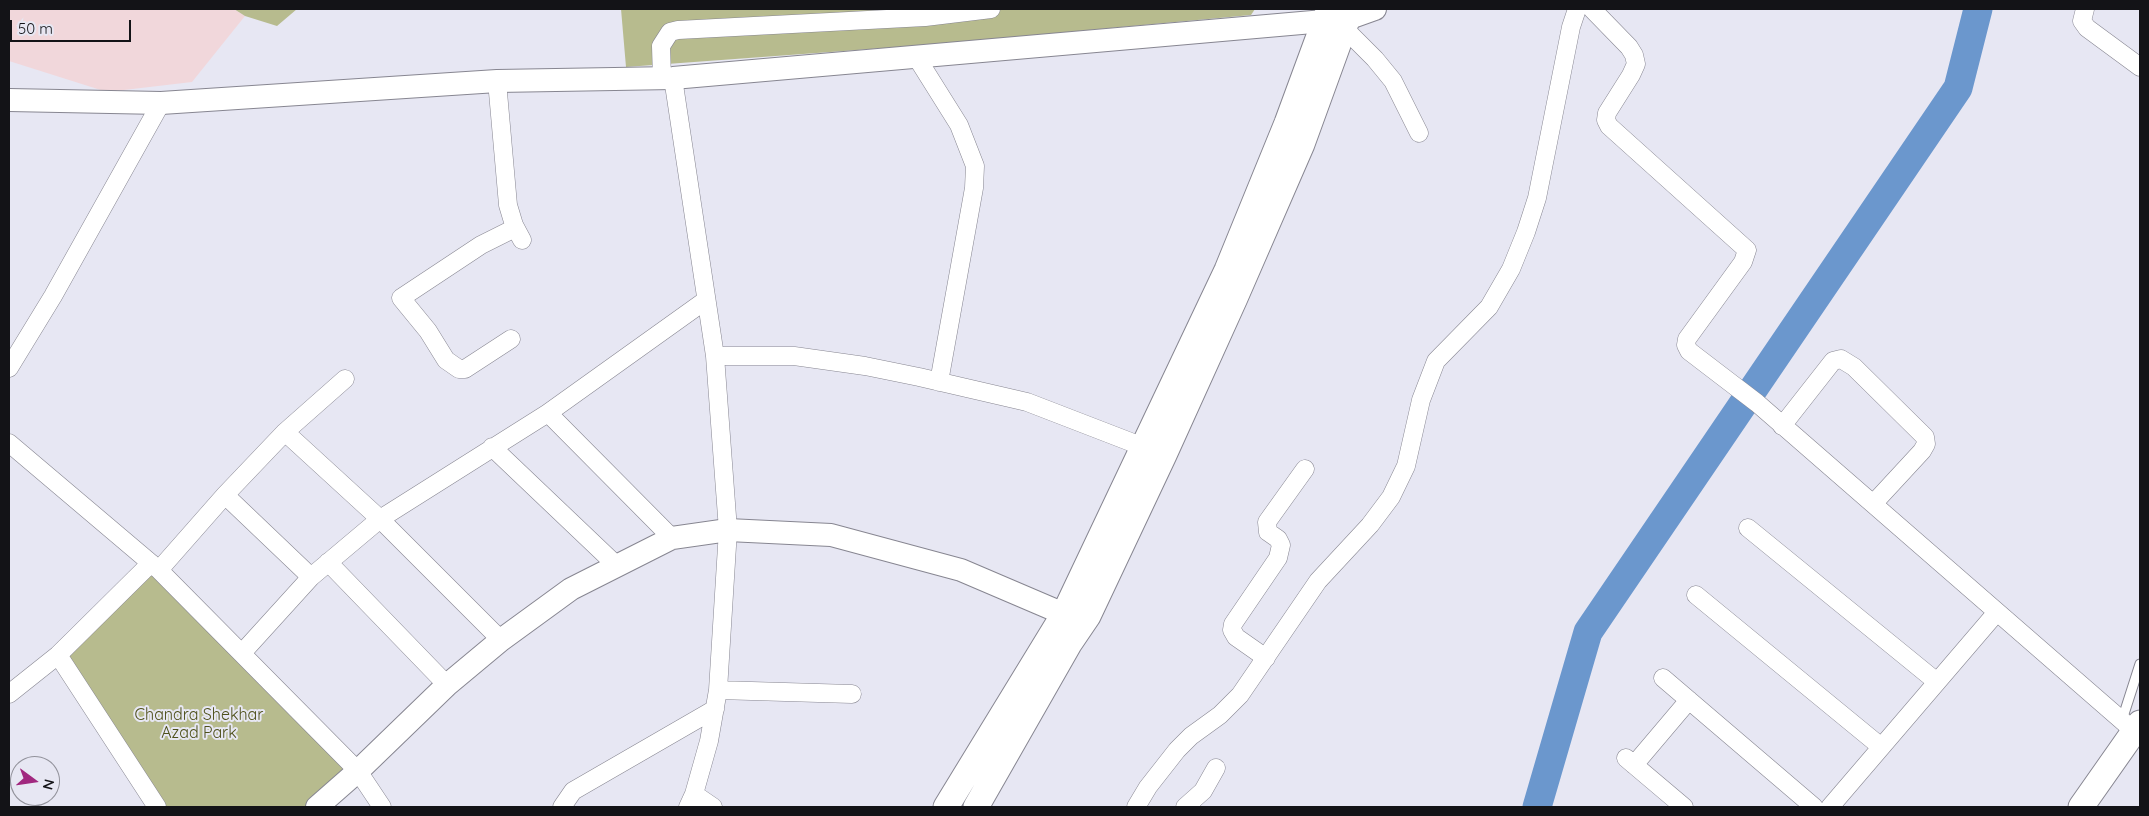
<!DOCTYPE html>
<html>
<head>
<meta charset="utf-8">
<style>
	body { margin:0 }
	#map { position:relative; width:2149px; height:816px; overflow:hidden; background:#e7e7f3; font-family:Quicksand,sans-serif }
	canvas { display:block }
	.frame { position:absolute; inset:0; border:10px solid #131317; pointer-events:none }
	.north { position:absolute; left:10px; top:756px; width:50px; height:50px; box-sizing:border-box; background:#e7e7f3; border:1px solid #92929b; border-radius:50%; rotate:104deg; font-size:14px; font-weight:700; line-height:20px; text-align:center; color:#131317 }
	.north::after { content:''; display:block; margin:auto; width:18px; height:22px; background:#a1287f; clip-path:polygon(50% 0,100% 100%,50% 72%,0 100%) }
	.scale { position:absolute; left:10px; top:20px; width:121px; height:22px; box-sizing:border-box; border:2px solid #131317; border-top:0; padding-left:6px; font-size:15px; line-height:18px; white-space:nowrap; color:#131317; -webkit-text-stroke:4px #e7e7f3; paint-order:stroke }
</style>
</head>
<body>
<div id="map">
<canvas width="2149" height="816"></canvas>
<div class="frame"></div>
<div class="north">N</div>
<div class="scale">50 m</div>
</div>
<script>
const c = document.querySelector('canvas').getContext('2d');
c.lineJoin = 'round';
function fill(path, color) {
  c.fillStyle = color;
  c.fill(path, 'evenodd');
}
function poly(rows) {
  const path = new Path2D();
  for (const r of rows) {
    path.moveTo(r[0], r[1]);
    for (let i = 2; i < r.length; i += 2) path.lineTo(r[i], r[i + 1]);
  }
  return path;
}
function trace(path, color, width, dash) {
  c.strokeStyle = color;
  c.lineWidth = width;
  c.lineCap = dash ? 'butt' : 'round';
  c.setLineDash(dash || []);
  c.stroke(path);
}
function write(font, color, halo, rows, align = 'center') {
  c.font = font + ' Quicksand,sans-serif';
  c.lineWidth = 4;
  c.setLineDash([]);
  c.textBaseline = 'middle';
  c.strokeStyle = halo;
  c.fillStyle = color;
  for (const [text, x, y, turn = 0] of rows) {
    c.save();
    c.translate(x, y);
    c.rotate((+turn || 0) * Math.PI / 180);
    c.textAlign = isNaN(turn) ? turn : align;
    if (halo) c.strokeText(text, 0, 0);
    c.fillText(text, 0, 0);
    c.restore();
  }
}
const industrial = poly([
	[9,9,234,9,245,16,192,82,107,92,9,61]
]);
const green = poly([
	[234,9,297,9,277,26,245,16],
	[621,9,1255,9,1251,15,939,44,626,67],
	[150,561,357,769,320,807,157,807,57,653]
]);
const river = poly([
	[1537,807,1588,632,1958,88,1978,9]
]);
const service = poly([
	[2122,720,2140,664]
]);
const minor = poly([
	[1592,9,1629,47,1634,55,1636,64,1631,75,1607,113,1606,120,1609,126,1747,250,1743,262,1687,339,1686,345,1689,351,1757,403,2134,731],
	[2085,9,2082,21,2087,28,2140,67],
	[1344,28,1375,59,1393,81,1419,133],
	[917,58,959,125,975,166,974,188,939,382],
	[662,78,661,46,670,32,678,30,925,17,991,9],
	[673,78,715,356,728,530,718,690,709,741,694,794,688,807],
	[497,81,508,205,514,225,522,240],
	[511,339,465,369,459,369,446,360,428,331,401,298,481,245,515,228],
	[715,356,794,356,865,366,919,377,1027,402,1154,451],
	[9,368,53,296,161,103],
	[548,413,672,538],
	[1782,426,1833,361,1841,359,1854,367,1925,437,1926,444,1922,451,1873,504],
	[285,432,380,519,501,640],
	[9,443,159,570,358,771,382,807],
	[492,447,616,565],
	[225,495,311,577],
	[1748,528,1937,682],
	[328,562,447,685],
	[159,570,225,495,285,432,345,379],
	[1696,595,1880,746],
	[242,653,311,577,380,519,548,413,706,300],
	[58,655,157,807],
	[1266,658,1236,637,1232,630,1233,624,1278,558,1281,545,1278,539,1268,532,1267,522,1305,469],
	[1663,678,1814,807],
	[718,690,852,694],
	[9,694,58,655,151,563],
	[1626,758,1684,807],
	[1634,765,1689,700],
	[694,794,713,807],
	[562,807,573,791,715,709],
	[1136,807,1148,787,1177,750,1191,736,1220,715,1240,695,1318,581,1370,525,1391,497,1406,466,1421,400,1436,361,1489,307,1511,269,1526,232,1537,198,1571,27,1577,9],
	[1185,807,1203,791,1216,768],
	[1830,807,1997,612]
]);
const tertiary = poly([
	[9,100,161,103,497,81,673,78,1347,19,1375,9],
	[317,807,358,771,447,685,501,640,571,589,672,538,728,530,831,535,961,570,1064,614,1080,623]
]);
const secondary = poly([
	[946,807,1064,614,1227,270,1287,123,1329,9],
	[976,807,1069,644,1088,616,1164,455,1235,298,1302,144,1351,9],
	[2081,807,2140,723]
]);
const parkNames = [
	["Chandra Shekhar",199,715],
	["Azad Park",199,733]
];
fill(industrial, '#f1d7db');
fill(green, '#b7bb8e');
trace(river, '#6b97cd', 29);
trace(service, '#878691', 11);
trace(minor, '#878691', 19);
trace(tertiary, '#878691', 24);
trace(secondary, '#878691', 27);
trace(service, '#fff', 9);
trace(minor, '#fff', 18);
trace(tertiary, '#fff', 22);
trace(secondary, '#fff', 25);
write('16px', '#4e501a', '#e7e7f3', parkNames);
</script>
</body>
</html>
